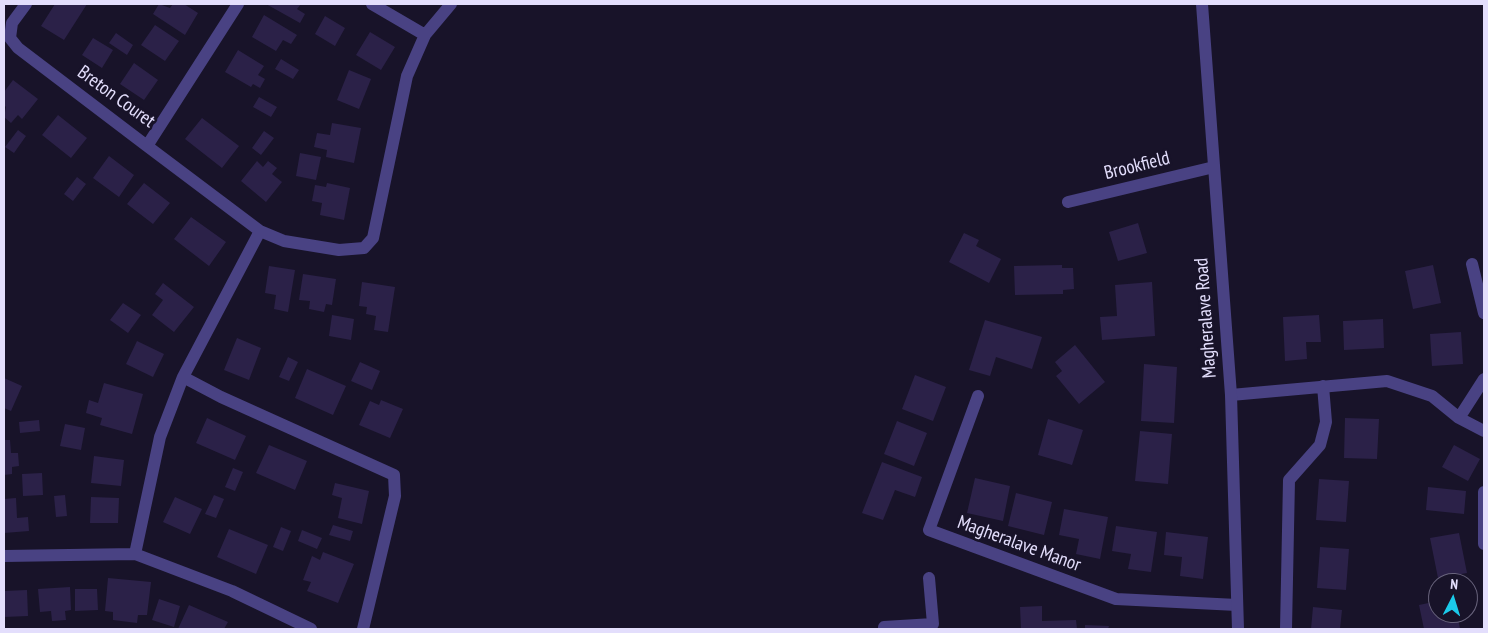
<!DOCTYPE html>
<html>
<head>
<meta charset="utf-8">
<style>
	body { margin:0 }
	#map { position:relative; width:1488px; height:633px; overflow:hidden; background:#181329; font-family:"PT Sans Narrow",sans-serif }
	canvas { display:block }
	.frame { position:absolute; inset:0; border:5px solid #e3defc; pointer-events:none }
	.north { position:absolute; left:1428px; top:573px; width:50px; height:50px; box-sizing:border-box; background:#181329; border:1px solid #69647d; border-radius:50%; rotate:5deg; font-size:14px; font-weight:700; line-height:20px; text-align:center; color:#e3defc }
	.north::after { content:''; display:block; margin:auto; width:18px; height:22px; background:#1bcaea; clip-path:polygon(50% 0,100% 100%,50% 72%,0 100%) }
</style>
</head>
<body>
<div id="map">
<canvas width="1488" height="633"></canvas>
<div class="frame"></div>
<div class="north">N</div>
</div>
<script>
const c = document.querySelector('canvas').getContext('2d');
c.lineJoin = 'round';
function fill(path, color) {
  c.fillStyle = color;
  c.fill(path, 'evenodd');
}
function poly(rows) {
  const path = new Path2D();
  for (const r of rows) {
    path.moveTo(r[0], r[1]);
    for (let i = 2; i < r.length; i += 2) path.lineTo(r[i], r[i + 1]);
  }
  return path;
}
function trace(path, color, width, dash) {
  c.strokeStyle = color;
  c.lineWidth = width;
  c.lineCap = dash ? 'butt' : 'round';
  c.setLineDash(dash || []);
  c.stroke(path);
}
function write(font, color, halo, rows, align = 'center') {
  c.font = font + ' "PT Sans Narrow",sans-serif';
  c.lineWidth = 5;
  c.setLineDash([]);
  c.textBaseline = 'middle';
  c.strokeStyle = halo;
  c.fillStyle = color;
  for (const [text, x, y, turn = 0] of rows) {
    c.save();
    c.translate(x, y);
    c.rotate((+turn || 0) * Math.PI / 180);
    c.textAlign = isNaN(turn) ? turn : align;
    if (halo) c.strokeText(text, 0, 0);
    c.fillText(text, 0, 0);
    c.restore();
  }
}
const building = poly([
	[55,4,87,4,64,40,41,26],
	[159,4,170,8,173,4,184,4,198,13,185,35,153,14],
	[266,4,301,4,297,9,305,14,300,23],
	[264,15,297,35,291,44,283,40,276,51,252,37],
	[325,16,345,28,335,46,315,34],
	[155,25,179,41,165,61,141,45],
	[370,32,395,47,381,70,356,55],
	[116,33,133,45,127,55,109,43],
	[93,38,113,50,102,68,82,55],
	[238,50,264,66,258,75,265,79,260,88,253,84,251,87,225,72],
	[281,59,299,70,293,79,275,69],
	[134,63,158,80,144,100,120,84],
	[349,70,371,79,359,109,337,100],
	[13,80,38,99,22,119,18,115,11,123,4,117,6,107,4,105,4,92],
	[259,97,277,107,271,117,253,107],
	[58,115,87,138,71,158,42,135],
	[202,118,239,146,222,168,185,139],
	[332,123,361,128,354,163,326,157,327,150,314,147,317,133,330,135],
	[18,130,26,136,14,153,5,147],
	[264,131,274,138,261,155,252,148],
	[300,153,321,157,316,180,296,176],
	[109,156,134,175,119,197,93,178],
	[257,161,263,167,268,161,277,168,272,174,282,182,266,202,241,181],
	[77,177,86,184,73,201,64,194],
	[144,183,170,203,153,224,127,204],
	[327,183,350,188,344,220,320,215,322,203,312,201,315,185,326,187],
	[191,217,226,242,209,266,174,239],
	[1138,223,1147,253,1118,261,1109,232],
	[964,233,979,240,976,246,1001,259,989,283,949,262],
	[1062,265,1062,268,1073,268,1074,289,1063,290,1063,294,1015,295,1014,266],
	[1433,265,1441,303,1413,309,1405,271],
	[269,266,295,270,288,312,274,309,276,295,265,293],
	[303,274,336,279,332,305,326,304,324,312,309,309,310,301,299,300],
	[362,282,395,287,388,332,374,330,376,316,366,314,367,307,359,306],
	[1152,282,1155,336,1102,340,1100,317,1117,316,1115,285],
	[163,283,194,307,174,332,152,315,163,300,155,294],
	[123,303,141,315,128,333,110,320],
	[332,315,354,319,351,340,329,336],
	[1319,315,1321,342,1306,342,1307,359,1285,361,1283,317],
	[1383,319,1384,348,1344,350,1343,321],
	[985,320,1042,337,1032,369,996,357,990,376,969,370],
	[1461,332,1463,364,1432,366,1430,334],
	[237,338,261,348,249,380,224,370],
	[137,341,164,354,153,377,126,364],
	[1075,345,1105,382,1079,404,1056,376,1062,371,1055,362],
	[288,357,298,362,289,381,279,377],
	[360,362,380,371,372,390,351,381],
	[1144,364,1177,367,1174,423,1141,421],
	[307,369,346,386,333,415,295,398],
	[915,375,946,387,933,421,902,409],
	[4,378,22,386,11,411,4,408],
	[104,383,143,394,132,434,100,425,102,418,86,413,89,400,98,403],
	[381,400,403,409,390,438,359,425,370,401,379,405],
	[207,418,246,436,235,460,196,443],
	[1345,418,1379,419,1377,459,1344,458],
	[1048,419,1083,430,1072,465,1038,455],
	[39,420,40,431,20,433,19,422],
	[897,421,927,433,914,466,884,454],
	[65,424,85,428,81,450,60,446],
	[1140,431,1172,434,1168,484,1135,481],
	[4,440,10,440,11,453,18,453,19,466,12,467,12,474,4,475],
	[269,445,307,461,295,490,256,473],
	[1454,445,1480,459,1468,481,1442,467],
	[94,456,124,460,121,486,91,483],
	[882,462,922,477,915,497,895,490,883,520,862,513],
	[233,468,243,472,235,491,225,487],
	[42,473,43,495,23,496,22,474],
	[975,478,1010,486,1003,521,967,513],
	[1319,479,1349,481,1346,522,1316,520],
	[335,483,369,491,362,524,338,518,342,498,332,495],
	[1428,487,1466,491,1464,514,1426,510],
	[1016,493,1052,502,1044,535,1008,526],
	[65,495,67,516,56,517,54,496],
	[214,495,224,499,216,518,205,514],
	[91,497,119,498,118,523,90,523],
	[175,497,202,509,190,534,163,522],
	[16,498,17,518,28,517,29,531,4,533,4,499],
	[1064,509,1108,517,1100,559,1076,554,1079,539,1059,535],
	[333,525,353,531,350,541,329,535],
	[1116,526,1157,532,1151,572,1128,569,1131,554,1112,551],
	[281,527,291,531,283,551,273,547],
	[229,529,268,545,256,574,217,557],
	[302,530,322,538,317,549,298,541],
	[1166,532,1208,537,1203,579,1180,576,1182,557,1164,555],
	[1459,533,1467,573,1438,578,1430,538],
	[1320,547,1349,549,1346,590,1317,588],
	[323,552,354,564,338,603,307,591,311,582,303,580,312,556,320,560],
	[108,578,151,582,147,615,138,615,137,623,113,620,113,612,105,611],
	[70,587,71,610,65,611,66,620,52,621,51,611,40,612,38,589],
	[75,589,97,589,98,610,75,611],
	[27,590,28,616,4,617,4,591],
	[159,599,180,606,174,627,152,620],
	[1438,601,1438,613,1457,613,1460,629,1424,629,1419,605],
	[189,605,228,622,224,629,178,629],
	[1042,606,1042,621,1076,620,1077,629,1021,629,1020,607],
	[1313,607,1342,610,1340,629,1311,629],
	[1085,625,1109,626,1108,629,1085,629]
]);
const minor = poly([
	[26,4,12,23,10,38,18,48,147,146,238,4],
	[372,4,425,35],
	[147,146,260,231,284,241,339,250,364,248,373,238,407,76,425,35,451,4],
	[1068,202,1214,167],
	[1472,264,1484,313],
	[183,377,221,397,394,475,395,496,363,629],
	[1231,395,1387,381,1432,396,1459,418,1484,431],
	[978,396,929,530,1116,599,1237,605],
	[1459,418,1484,379],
	[1484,492,1484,544],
	[135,554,160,437,183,377,260,231],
	[4,556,135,554,232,591,311,629],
	[884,629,884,627,933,624,929,578],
	[1286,629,1289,480,1320,445,1326,422,1323,386]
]);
const tertiary = poly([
	[1202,4,1231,395,1238,629]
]);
const streetNames = [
	["Breton Couret",116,97,36],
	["Brookfield",1137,166,-14],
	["Magheralave Road",1206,318,-94],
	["Magheralave Manor",1019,544,20]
];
fill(building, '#2b2148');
trace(minor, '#494283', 12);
trace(tertiary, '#494283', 12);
write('19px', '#e3defc', '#181329', streetNames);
</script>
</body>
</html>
